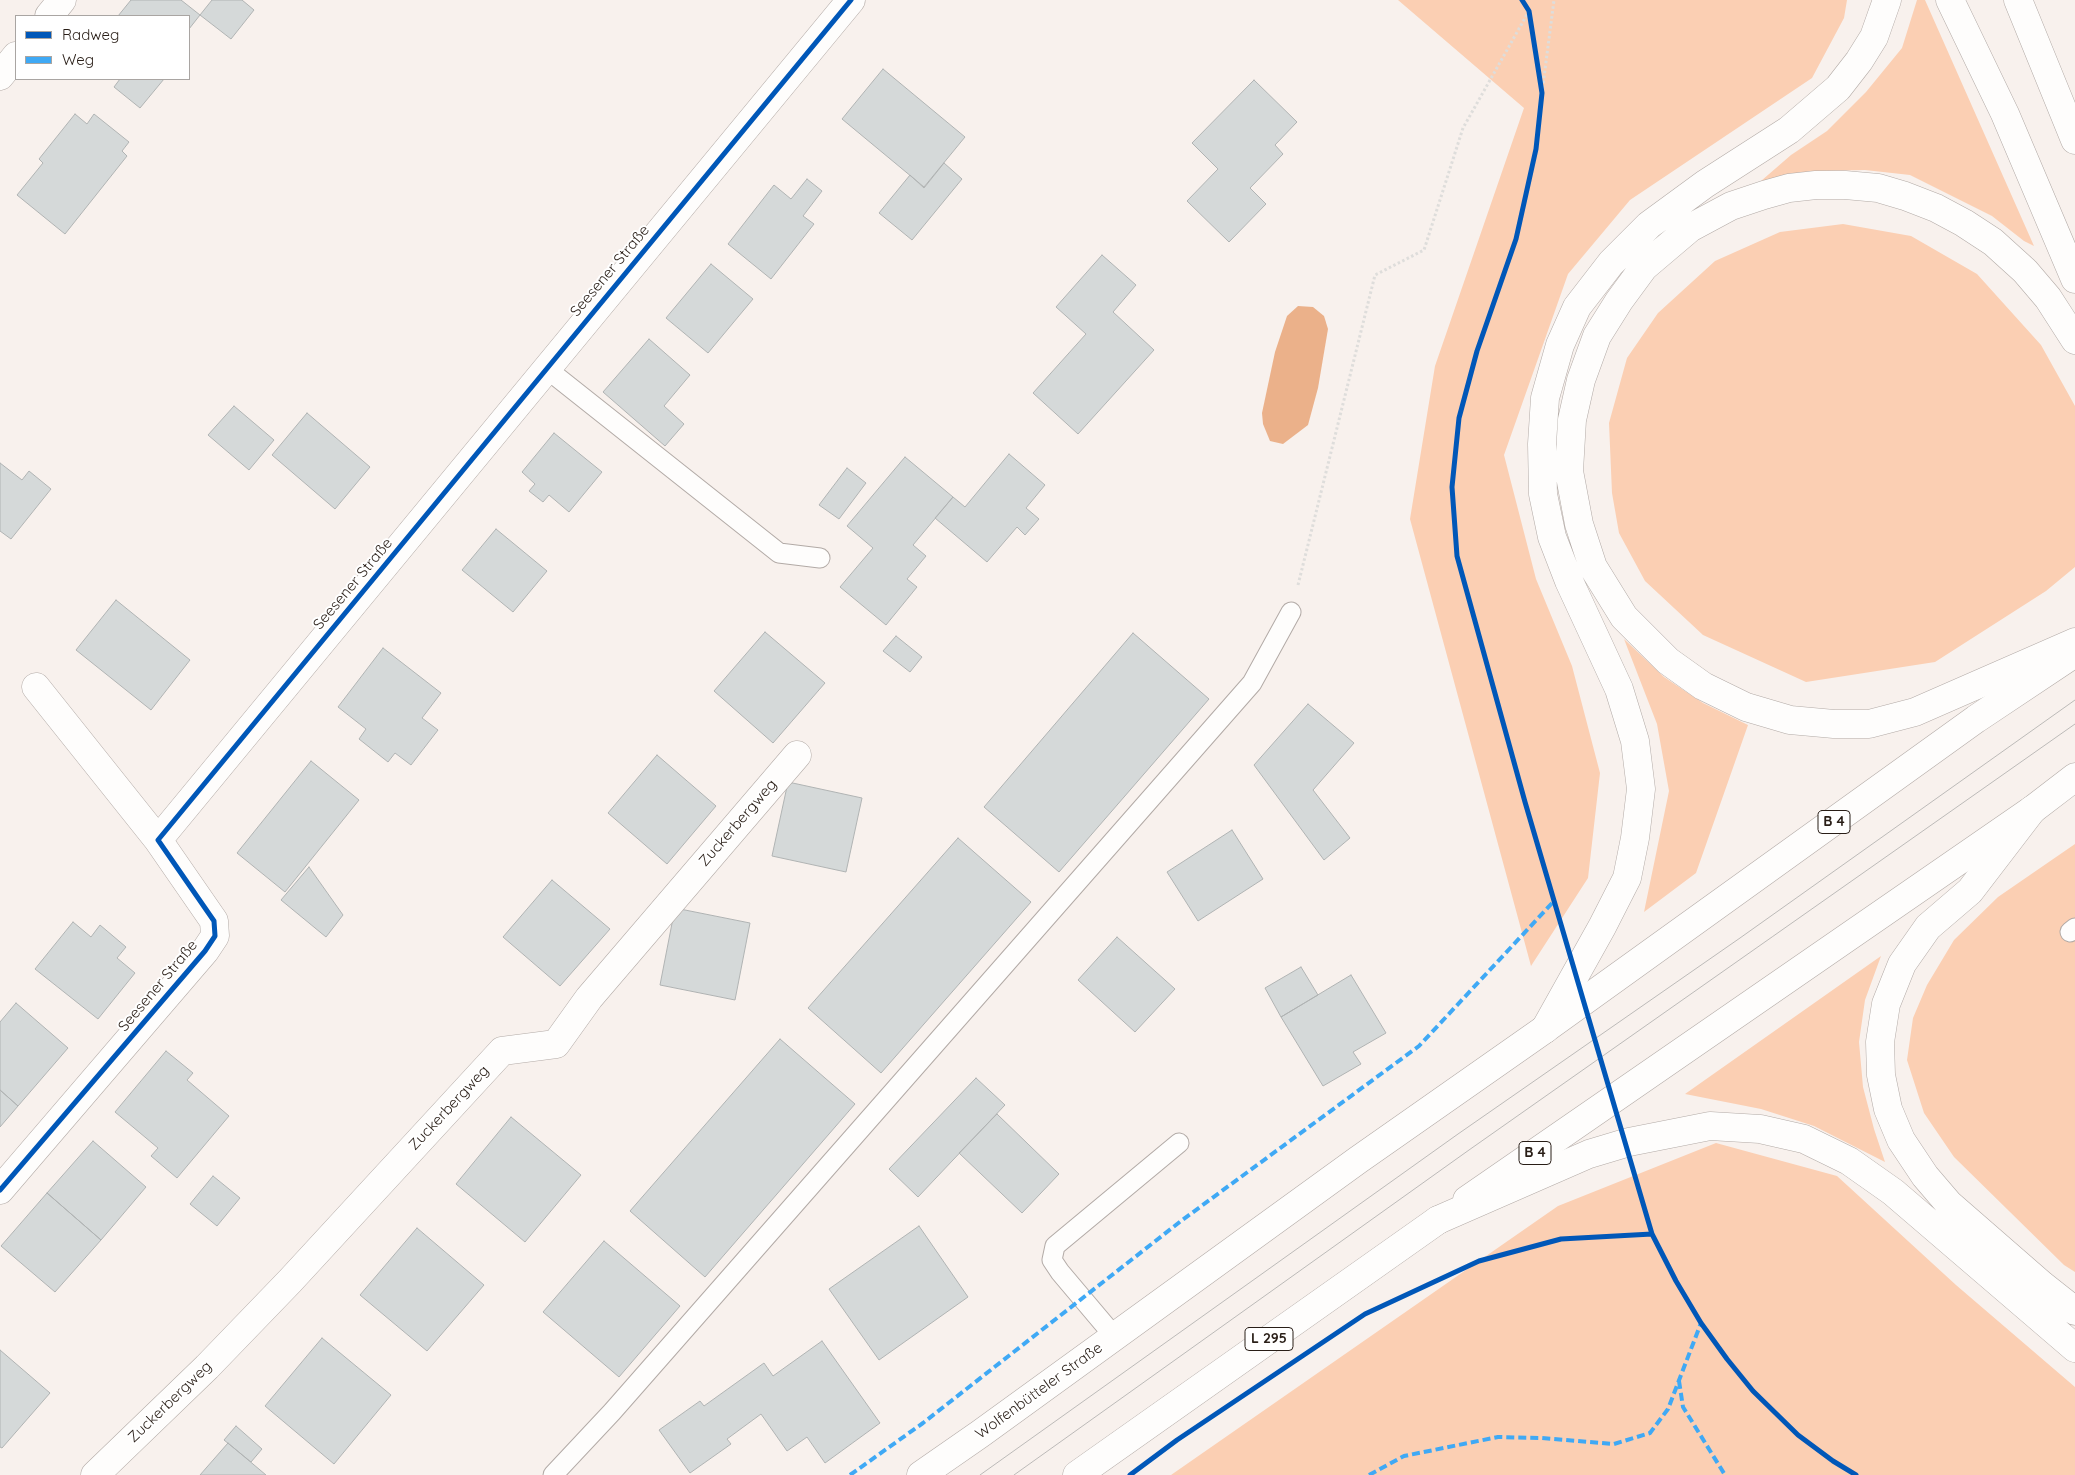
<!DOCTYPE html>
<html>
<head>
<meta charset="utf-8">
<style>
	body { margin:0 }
	#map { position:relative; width:2075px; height:1475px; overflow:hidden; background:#f8f1ed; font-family:Quicksand,sans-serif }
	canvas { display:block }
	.legend { position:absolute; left:15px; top:15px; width:175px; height:65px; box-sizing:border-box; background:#fff; border:1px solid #a9a5a2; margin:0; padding:6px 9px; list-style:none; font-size:15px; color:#291e17 }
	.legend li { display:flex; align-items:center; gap:10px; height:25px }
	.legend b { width:25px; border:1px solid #a9a5a2 }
</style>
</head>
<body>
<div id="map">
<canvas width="2075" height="1475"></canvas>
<ul class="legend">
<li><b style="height:6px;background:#0057b8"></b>Radweg</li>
<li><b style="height:6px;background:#3fa9f5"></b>Weg</li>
</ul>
</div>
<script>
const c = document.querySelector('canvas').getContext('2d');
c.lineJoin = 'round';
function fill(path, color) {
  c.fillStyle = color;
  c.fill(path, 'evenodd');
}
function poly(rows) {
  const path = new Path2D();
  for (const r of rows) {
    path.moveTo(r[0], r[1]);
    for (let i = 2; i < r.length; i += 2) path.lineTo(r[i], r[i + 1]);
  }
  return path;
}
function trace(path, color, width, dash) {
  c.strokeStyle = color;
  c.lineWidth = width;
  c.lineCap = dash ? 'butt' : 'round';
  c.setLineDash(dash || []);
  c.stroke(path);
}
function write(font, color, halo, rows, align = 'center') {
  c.font = font + ' Quicksand,sans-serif';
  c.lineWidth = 4;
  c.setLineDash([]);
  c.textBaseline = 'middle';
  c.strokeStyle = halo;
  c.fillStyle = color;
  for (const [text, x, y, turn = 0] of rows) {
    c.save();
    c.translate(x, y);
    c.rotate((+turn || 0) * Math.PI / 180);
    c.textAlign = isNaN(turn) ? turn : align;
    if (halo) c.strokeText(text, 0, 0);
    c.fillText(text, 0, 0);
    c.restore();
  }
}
const green = poly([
	[1398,0,1847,0,1844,18,1812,78,1630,200,1568,274,1504,455,1536,579,1572,666,1600,773,1588,878,1531,966,1410,519,1435,366,1524,108],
	[1917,0,1925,0,2034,246,2024,241,1992,216,1910,175,1865,170,1815,171,1761,181,1791,155,1827,131,1866,92,1902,48],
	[1843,224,1911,236,1977,274,2041,345,2075,406,2075,567,2046,591,1935,662,1806,682,1703,635,1645,581,1619,533,1612,493,1609,423,1627,358,1658,313,1715,261,1780,232],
	[1624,639,1664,677,1703,703,1748,725,1696,873,1644,912,1669,791,1657,724],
	[2075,844,2075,1272,2064,1265,1954,1157,1924,1113,1907,1060,1913,1018,1927,985,1954,940,1998,897],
	[1881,956,1865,1000,1859,1042,1863,1087,1874,1129,1885,1162,1814,1126,1761,1109,1685,1094],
	[1716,1143,1837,1176,1956,1285,2075,1387,2075,1475,1171,1475,1558,1206]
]);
const water = poly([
	[1298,306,1313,307,1324,316,1328,329,1318,388,1308,425,1283,444,1270,441,1263,424,1262,413,1275,352,1287,316]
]);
const building = poly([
	[131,0,181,0,200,15,189,29,189,16,118,16,131,0],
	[212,0,242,0,254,10,231,39,200,15,212,0],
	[883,69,965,137,924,187,842,119,883,69],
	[120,79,164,79,140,108,114,87,120,79],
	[1254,80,1297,122,1275,145,1283,154,1250,188,1266,204,1229,242,1187,201,1218,169,1192,143,1254,80],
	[75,114,87,124,94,114,129,142,122,151,127,156,65,234,17,195,43,163,39,159,75,114],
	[944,163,962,179,912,240,879,213,910,175,924,188,944,163],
	[807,179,822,191,803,216,814,224,771,279,728,244,774,185,791,199,807,179],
	[1102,255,1136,285,1113,312,1154,350,1078,434,1033,393,1086,334,1056,307,1102,255],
	[711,264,753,299,708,353,666,318,711,264],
	[649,339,690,375,664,406,684,424,665,446,603,392,649,339],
	[234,406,274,440,249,470,208,435,234,406],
	[307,413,370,467,335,509,272,455,307,413],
	[554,433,602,472,569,512,549,495,543,502,529,491,535,484,522,472,554,433],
	[1009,454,1045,485,1026,508,1039,519,1025,535,1017,527,987,562,935,518,953,497,965,507,1009,454],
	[905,457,953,497,913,545,926,556,907,579,917,587,886,625,840,587,873,548,847,526,905,457],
	[0,463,22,480,29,471,51,489,11,539,0,531,0,463],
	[847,468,866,483,839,519,819,505,847,468],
	[496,529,547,571,513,612,462,570,496,529],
	[116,600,190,660,151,710,76,650,116,600],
	[765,632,825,683,773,743,714,691,765,632],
	[1133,633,1209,699,1059,872,984,807,1133,633],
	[896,636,922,657,910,672,883,651,896,636],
	[383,648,441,693,422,718,438,730,411,765,395,753,388,762,359,739,366,729,338,707,383,648],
	[1308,704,1354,743,1313,790,1350,838,1324,860,1254,765,1308,704],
	[657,755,716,806,667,864,608,813,657,755],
	[311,761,359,800,285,892,237,853,311,761],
	[788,782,862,798,846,872,772,856,788,782],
	[1232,830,1263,879,1198,921,1167,872,1232,830],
	[958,838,1031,902,881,1073,808,1008,958,838],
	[309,867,343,915,326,937,281,900,309,867],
	[552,880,610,929,560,986,503,937,552,880],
	[675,908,750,923,735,1000,660,985,675,908],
	[73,922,91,937,100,925,126,947,117,958,135,973,98,1019,35,969,73,922],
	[1117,937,1175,989,1135,1032,1078,980,1117,937],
	[1301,967,1318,995,1281,1017,1265,988,1301,967],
	[1351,975,1386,1033,1353,1052,1361,1064,1323,1086,1281,1017,1351,975],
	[16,1003,68,1048,18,1106,0,1090,0,1022,16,1003],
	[780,1039,855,1104,705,1277,630,1211,780,1039],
	[166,1051,193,1073,187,1080,229,1116,177,1178,151,1156,158,1148,115,1112,166,1051],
	[976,1078,1005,1105,918,1197,889,1169,976,1078],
	[0,1090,18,1106,0,1127,0,1090],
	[997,1114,1059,1174,1022,1213,959,1153,997,1114],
	[511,1117,581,1175,525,1242,456,1184,511,1117],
	[93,1141,146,1187,101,1240,47,1193,93,1141],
	[213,1176,240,1198,217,1226,190,1204,213,1176],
	[47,1193,101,1240,55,1292,1,1246,47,1193],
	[919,1226,968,1297,879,1360,829,1289,919,1226],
	[417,1228,484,1285,427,1351,360,1295,417,1228],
	[604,1241,680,1306,619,1377,543,1312,604,1241],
	[322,1338,391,1395,334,1464,265,1406,322,1338],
	[822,1341,880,1423,825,1463,807,1437,787,1451,761,1414,727,1439,731,1444,690,1473,659,1430,700,1401,704,1406,764,1363,773,1376,822,1341],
	[0,1350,50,1393,2,1448,0,1447,0,1350],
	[236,1426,262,1449,251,1462,224,1440,236,1426],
	[228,1443,266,1475,200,1475,228,1443]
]);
const path = poly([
	[1542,93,1554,0],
	[1298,585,1375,275,1424,250,1463,128,1529,11]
]);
const service = poly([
	[547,369,779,553,820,558],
	[2070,932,2075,928],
	[1114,1336,1060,1272,1052,1260,1055,1246,1179,1143],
	[553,1475,612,1412,1252,683,1291,612]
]);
const minor = poly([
	[49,16,62,0],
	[0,76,16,56],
	[36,687,158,840],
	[0,1190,205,951,215,936,214,921,158,840,851,0],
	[95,1475,207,1367,290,1281,502,1051,556,1044,589,998,797,755]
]);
const primary = poly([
	[921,1475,980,1434,1358,1160,1545,1029],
	[1077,1475,1438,1220]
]);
const trunk = poly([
	[1545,1029,1976,719,2075,653],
	[1467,1200,2032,810,2075,777]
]);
const motorway = poly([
	[1950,0,2005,114,2075,279],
	[2018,0,2075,140],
	[2075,340,2048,298,2025,271,1993,242,1964,223,1936,208,1905,196,1878,188,1845,185,1816,185,1789,188,1764,195,1731,206,1690,228,1644,267,1619,301,1597,336,1581,380,1572,420,1569,471,1579,524,1593,567,1624,617,1668,661,1703,686,1746,707,1790,720,1834,724,1869,724,1915,712,2075,642],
	[2032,810,1970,891,1928,927,1902,964,1886,1004,1880,1042,1881,1075,1888,1109,1901,1140,1925,1176,1949,1204,2042,1285,2075,1311],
	[1545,1029,1602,927,1627,878,1635,838,1641,789,1635,741,1619,689,1569,581,1552,537,1543,494,1542,444,1545,398,1560,345,1577,307,1611,263,1649,225,1705,184,1789,130,1838,88,1859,61,1874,37,1887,0],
	[1438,1220,1589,1154,1629,1142,1710,1126,1760,1129,1804,1139,1849,1161,1893,1192,2075,1348]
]);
const tram = poly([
	[980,1475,1458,1134,1740,938,2075,700],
	[1014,1475,1469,1150,2075,724]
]);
const quiet = poly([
	[1679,1381,1683,1407,1725,1475],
	[850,1475,923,1423,1181,1221,1419,1046,1555,900],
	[1369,1475,1404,1456,1498,1437,1541,1438,1614,1444,1650,1433,1668,1409,1701,1323]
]);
const cycleway = poly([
	[1522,0,1529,11,1542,93,1536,149,1516,239,1477,351,1459,418,1452,487,1457,556,1525,802,1652,1234,1676,1281,1701,1323,1727,1359,1753,1391,1798,1435,1833,1461,1856,1475],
	[0,1190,205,951,215,936,214,921,158,840,851,0],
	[1130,1475,1177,1440,1365,1314,1479,1261,1561,1239,1652,1234]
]);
const shields = [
	[1834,822,32],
	[1535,1153,32],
	[1269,1339,48]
];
const shieldNames = [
	["B 4",1834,822],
	["B 4",1535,1153],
	["L 295",1269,1339]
];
const streetNames = [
	["Seesener Straße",610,271,-50],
	["Seesener Straße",353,584,-50],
	["Zuckerbergweg",738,823,-49],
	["Seesener Straße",158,986,-50],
	["Zuckerbergweg",449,1108,-47],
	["Wolfenbütteler Straße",1039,1391,-36],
	["Zuckerbergweg",170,1402,-44]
];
fill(green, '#fbcfb3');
fill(water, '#ebb18a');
fill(building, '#d5d9d9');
trace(building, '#b0b3b3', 1);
trace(service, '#b2aaa6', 21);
trace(minor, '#b2aaa6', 29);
trace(primary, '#b2aaa6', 29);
trace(trunk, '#b2aaa6', 29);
trace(motorway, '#b2aaa6', 29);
trace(path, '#dedddb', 3, [2.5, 2.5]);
trace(service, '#fefdfc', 19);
trace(minor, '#fefdfc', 28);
trace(primary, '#fefdfc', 28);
trace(trunk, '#fefdfc', 28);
trace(motorway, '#fefdfc', 28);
trace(tram, '#bcbab8', 1);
trace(quiet, '#3fa9f5', 4, [8, 4]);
trace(cycleway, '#0057b8', 5);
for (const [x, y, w] of shields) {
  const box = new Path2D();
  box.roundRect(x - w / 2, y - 11.5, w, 23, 4);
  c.fillStyle = '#fff';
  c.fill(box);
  trace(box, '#291e17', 1);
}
write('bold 14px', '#291e17', null, shieldNames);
write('15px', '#291e17', '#fff', streetNames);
</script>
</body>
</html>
